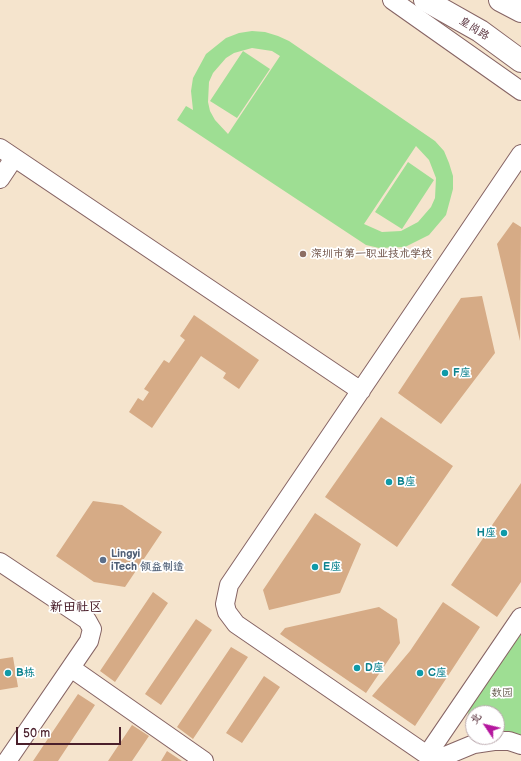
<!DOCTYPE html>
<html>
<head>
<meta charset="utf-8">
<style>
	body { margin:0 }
	#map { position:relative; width:521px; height:761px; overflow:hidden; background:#f5e4cd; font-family:"Balsamiq Sans","LXGW WenKai TC",sans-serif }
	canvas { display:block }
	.north { position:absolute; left:465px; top:705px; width:40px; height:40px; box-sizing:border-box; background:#fff; border:1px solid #b7a5aa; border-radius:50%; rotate:305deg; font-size:11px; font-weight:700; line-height:16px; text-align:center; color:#4a1f2b }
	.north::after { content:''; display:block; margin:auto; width:14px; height:18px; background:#b5179e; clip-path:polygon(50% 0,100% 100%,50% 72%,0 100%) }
	.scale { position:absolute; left:16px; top:727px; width:105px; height:18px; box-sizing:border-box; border:2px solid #4a1f2b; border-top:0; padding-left:5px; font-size:12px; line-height:14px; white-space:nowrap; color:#4a1f2b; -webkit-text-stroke:3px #fff; paint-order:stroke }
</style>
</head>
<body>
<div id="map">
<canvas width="521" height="761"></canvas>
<div class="north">北</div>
<div class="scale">50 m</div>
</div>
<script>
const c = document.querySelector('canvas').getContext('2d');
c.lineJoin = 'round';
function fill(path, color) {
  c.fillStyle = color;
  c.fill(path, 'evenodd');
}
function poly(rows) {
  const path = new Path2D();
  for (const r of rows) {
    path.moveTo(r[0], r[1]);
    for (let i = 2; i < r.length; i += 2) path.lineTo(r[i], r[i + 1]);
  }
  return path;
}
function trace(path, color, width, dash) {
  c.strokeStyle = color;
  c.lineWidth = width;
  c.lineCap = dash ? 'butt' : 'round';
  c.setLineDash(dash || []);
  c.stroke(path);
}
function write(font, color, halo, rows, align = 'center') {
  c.font = font + ' "Balsamiq Sans","LXGW WenKai TC",sans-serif';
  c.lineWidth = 3.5;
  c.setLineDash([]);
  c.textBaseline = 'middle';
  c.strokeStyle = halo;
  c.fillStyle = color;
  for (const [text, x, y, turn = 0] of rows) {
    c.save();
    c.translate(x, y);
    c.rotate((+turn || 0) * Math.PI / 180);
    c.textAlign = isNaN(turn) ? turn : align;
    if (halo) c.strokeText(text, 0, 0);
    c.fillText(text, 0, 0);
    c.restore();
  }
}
const green = poly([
	[252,31,265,32,278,36,289,41,435,141,444,151,449,163,453,176,453,189,446,215,429,235,405,247,379,248,366,245,177,120,186,106,193,110,191,91,193,78,206,54,226,38,239,33],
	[252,48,272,51,280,56,228,134,215,120,210,111,208,102,209,82,213,73,226,58,234,53],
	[416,146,429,160,436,178,435,198,431,207,418,222,401,231,382,232,364,224],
	[243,51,270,69,237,118,210,101],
	[408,162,434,180,402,229,375,212],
	[521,630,521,735,497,732,497,713,473,713,473,728,467,720,469,709]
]);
const building = poly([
	[513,222,521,227,520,341,497,244],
	[482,296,495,353,441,424,398,393,461,298],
	[194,315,259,360,239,389,223,378,226,373,201,356,152,428,129,412,138,398,143,401,149,392,144,389,164,360,169,363,185,340,180,336],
	[381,417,453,466,397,547,325,497],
	[521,483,521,582,497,617,451,585],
	[93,501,122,505,162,532,125,587,94,582,56,556],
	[315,513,361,544,340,593,269,610,263,590],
	[153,592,168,603,115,682,100,671],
	[443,602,480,627,415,726,372,696,410,651],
	[379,607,397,619,400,643,366,693,280,634,285,628],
	[196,619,212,630,161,705,145,694],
	[231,647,248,657,193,739,177,727],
	[13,657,18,687,0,690,0,659],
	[264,676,280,687,242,743,226,733],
	[78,694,95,705,58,761,33,761],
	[132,725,149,736,132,761,108,761],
	[167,751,182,761,161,761]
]);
const minor = poly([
	[392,0,521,91],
	[0,148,361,391],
	[521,154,229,585,225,604,227,612,236,624,427,755,445,756,474,744,494,741,509,741,521,745],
	[0,179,14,158],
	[0,562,87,620,92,629,89,641,7,761],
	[71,668,204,761],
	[427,755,521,617]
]);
const highway = poly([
	[425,0,480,31,521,61],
	[500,0,521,11]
]);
const markers = [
	[303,254,4,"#8d6e63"],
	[445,373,4,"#0f9aa8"],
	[389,482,4,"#0f9aa8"],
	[504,533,4,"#0f9aa8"],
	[103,560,4,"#5c6f8a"],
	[315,567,4,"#0f9aa8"],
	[357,668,4,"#0f9aa8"],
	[8,673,4,"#0f9aa8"],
	[420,673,4,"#0f9aa8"]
];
const streetNames = [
	["皇岗路",474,29,32]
];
const educationNames = [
	["深圳市第一职业技术学校",311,254]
];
const cultureNames = [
	["F座",453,373],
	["B座",397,482],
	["H座",496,533,"right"],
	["E座",323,567],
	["D座",365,668],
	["B栋",16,673],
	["C座",428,673]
];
const serviceNames = [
	["Lingyi",111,554],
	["iTech 领益制造",111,567]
];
const parkNames = [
	["数园",502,693]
];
const quarterNames = [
	["新田社区",76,608]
];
fill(green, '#9ede93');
fill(building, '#d6ab86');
trace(minor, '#866464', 20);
trace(highway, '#866464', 24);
trace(minor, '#fff', 18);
trace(highway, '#fff', 22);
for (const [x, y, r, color] of markers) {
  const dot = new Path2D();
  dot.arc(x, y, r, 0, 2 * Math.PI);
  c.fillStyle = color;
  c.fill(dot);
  trace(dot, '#fff', 1.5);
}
write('11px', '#4a1f2b', '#fff', streetNames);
write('bold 11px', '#785e54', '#fff', educationNames, 'left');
write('bold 11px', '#0d838f', '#fff', cultureNames, 'left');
write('bold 11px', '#4e5e75', '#fff', serviceNames, 'left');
write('11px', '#63584a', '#fff', parkNames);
write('bold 13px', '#4a1f2b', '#fff', quarterNames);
</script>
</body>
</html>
